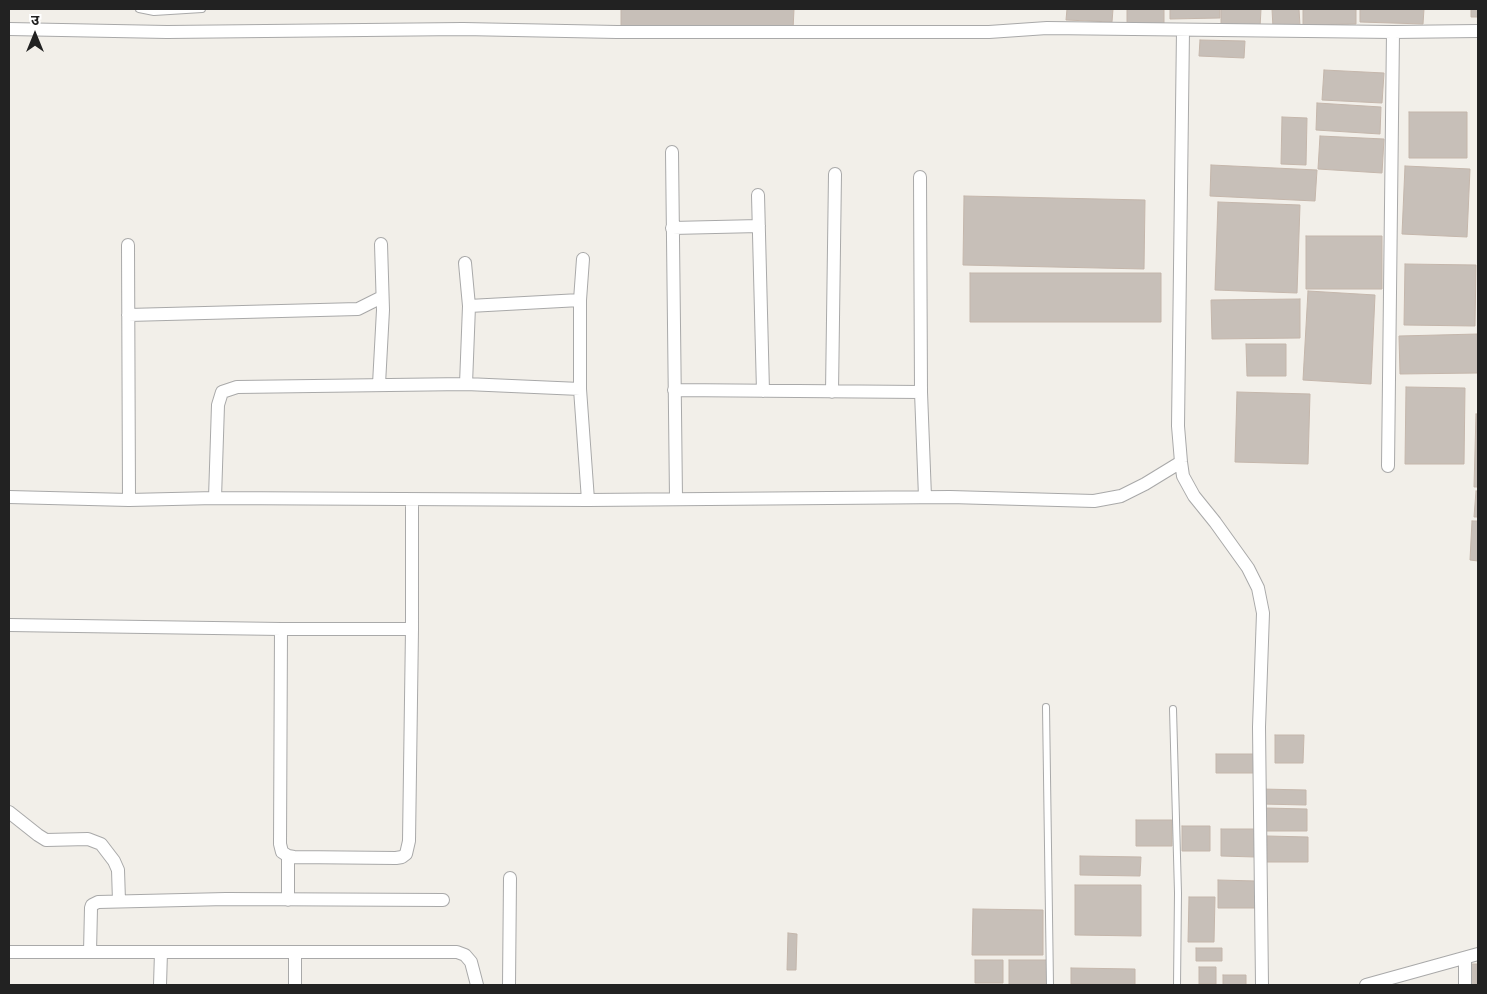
<!DOCTYPE html>
<html>
<head>
<meta charset="utf-8">
<style>
	body { margin:0 }
	#map { position:relative; width:1487px; height:994px; overflow:hidden; background:#f2efe9; font-family:Montserrat,"Noto Sans Devanagari",sans-serif }
	canvas { display:block }
	.frame { position:absolute; inset:0; border:10px solid #222; pointer-events:none }
	.north { position:absolute; left:10px; top:10px; width:50px; height:50px; -webkit-text-stroke:4px #fff; paint-order:stroke; rotate:0deg; font-size:14px; font-weight:700; line-height:20px; text-align:center; color:#222 }
	.north::after { content:''; display:block; margin:auto; width:18px; height:22px; background:#222; clip-path:polygon(50% 0,100% 100%,50% 72%,0 100%) }
</style>
</head>
<body>
<div id="map">
<canvas width="1487" height="994"></canvas>
<div class="frame"></div>
<div class="north">उ</div>
</div>
<script>
const c = document.querySelector('canvas').getContext('2d');
c.lineJoin = 'round';
function fill(path, color) {
  c.fillStyle = color;
  c.fill(path, 'evenodd');
}
function poly(rows) {
  const path = new Path2D();
  for (const r of rows) {
    path.moveTo(r[0], r[1]);
    for (let i = 2; i < r.length; i += 2) path.lineTo(r[i], r[i + 1]);
  }
  return path;
}
function trace(path, color, width, dash) {
  c.strokeStyle = color;
  c.lineWidth = width;
  c.lineCap = dash ? 'butt' : 'round';
  c.setLineDash(dash || []);
  c.stroke(path);
}
const building = poly([
	[621,9,794,9,793,30,621,26,621,9],
	[1067,9,1113,9,1112,22,1066,20,1067,9],
	[1127,9,1164,9,1164,24,1127,24,1127,9],
	[1170,9,1220,9,1220,18,1170,19,1170,9],
	[1221,9,1261,9,1260,28,1221,26,1221,9],
	[1272,9,1299,9,1300,26,1273,28,1272,9],
	[1303,9,1356,9,1356,24,1303,25,1303,9],
	[1360,9,1424,9,1423,24,1360,22,1360,9],
	[1471,9,1478,9,1478,17,1471,17,1471,9],
	[1200,40,1245,41,1244,58,1199,56,1200,40],
	[1324,70,1384,73,1382,103,1322,100,1324,70],
	[1317,103,1381,107,1380,134,1316,130,1317,103],
	[1409,112,1467,112,1467,158,1409,158,1409,112],
	[1282,117,1307,118,1306,165,1281,164,1282,117],
	[1320,136,1384,139,1382,173,1318,169,1320,136],
	[1211,165,1317,170,1315,201,1210,196,1211,165],
	[1405,166,1470,169,1467,237,1402,234,1405,166],
	[964,196,1145,200,1144,269,963,265,964,196],
	[1218,202,1300,205,1297,293,1215,290,1218,202],
	[1306,236,1382,236,1382,289,1306,289,1306,236],
	[1405,264,1476,265,1475,326,1404,325,1405,264],
	[970,273,1161,273,1161,322,970,322,970,273],
	[1308,291,1375,295,1371,384,1303,380,1308,291],
	[1300,299,1300,338,1212,339,1211,300,1300,299],
	[1478,334,1478,373,1400,374,1399,336,1478,334],
	[1246,344,1286,344,1286,376,1247,376,1246,344],
	[1406,387,1465,388,1464,464,1405,464,1406,387],
	[1237,392,1310,394,1308,464,1235,462,1237,392],
	[1476,414,1478,414,1478,487,1474,487,1476,414],
	[1476,491,1478,491,1478,517,1474,517,1476,491],
	[1472,521,1478,521,1478,561,1470,560,1472,521],
	[1275,735,1304,735,1303,763,1275,763,1275,735],
	[1216,754,1257,754,1257,773,1216,773,1216,754],
	[1261,789,1306,790,1306,805,1261,804,1261,789],
	[1265,808,1307,809,1307,831,1265,831,1265,808],
	[1136,820,1172,820,1172,846,1136,846,1136,820],
	[1182,826,1210,826,1210,851,1182,851,1182,826],
	[1221,829,1255,829,1255,857,1221,856,1221,829],
	[1267,836,1308,837,1308,862,1267,862,1267,836],
	[1080,856,1141,857,1140,876,1080,875,1080,856],
	[1218,880,1256,881,1255,908,1218,908,1218,880],
	[1075,885,1141,885,1141,936,1075,935,1075,885],
	[1189,897,1215,897,1214,942,1188,942,1189,897],
	[973,909,1043,910,1043,955,972,955,973,909],
	[788,933,797,934,796,970,787,970,788,933],
	[1196,948,1222,948,1222,961,1196,961,1196,948],
	[975,960,1003,960,1003,983,975,983,975,960],
	[1009,960,1047,960,1047,985,1009,985,1009,960],
	[1471,964,1478,964,1478,985,1471,985,1471,964],
	[1199,967,1216,967,1216,984,1199,984,1199,967],
	[1071,968,1135,969,1135,985,1071,984,1071,968],
	[1223,975,1246,975,1246,985,1223,985,1223,975]
]);
const service = poly([
	[139,9,154,12,202,9],
	[1046,707,1050,985],
	[1173,709,1178,893,1177,985]
]);
const minor = poly([
	[9,29,167,32,463,29,617,32,989,32,1047,28,1393,32,1478,31],
	[1183,30,1178,426,1181,462,1183,476,1194,496,1215,522,1248,568,1258,588,1263,613,1259,727,1262,985],
	[672,152,676,498],
	[920,177,921,392,925,497],
	[758,195,763,391],
	[672,228,759,226],
	[128,245,129,500],
	[583,259,580,300,580,389,588,500],
	[465,263,469,306,466,384],
	[469,306,580,300],
	[128,315,358,309,382,297],
	[379,384,383,310,381,244],
	[674,390,921,392],
	[832,392,835,174],
	[1388,466,1393,32],
	[9,497,129,500,215,498,588,500,950,497,1094,501,1121,496,1145,484,1181,462],
	[215,498,218,405,222,392,237,387,466,384,580,389],
	[9,625,281,629,412,629],
	[281,629,280,844,282,852,288,856,294,857,396,858,402,857,406,854,409,841,412,629,412,500],
	[9,812,38,835,46,840,88,839,101,844,114,861,118,870,119,901],
	[288,856,288,900],
	[9,952,457,952,465,955,471,962,477,985],
	[90,952,91,908,92,905,98,902,226,899,443,900],
	[295,953,295,985],
	[160,985,161,952],
	[509,985,510,878],
	[1366,985,1478,954],
	[1465,985,1465,958]
]);
fill(building, '#c7bfb8');
trace(building, '#c4b6ab', 1);
trace(service, '#a9a9a9', 8);
trace(minor, '#a9a9a9', 14);
trace(service, '#fff', 6);
trace(minor, '#fff', 12);
</script>
</body>
</html>
